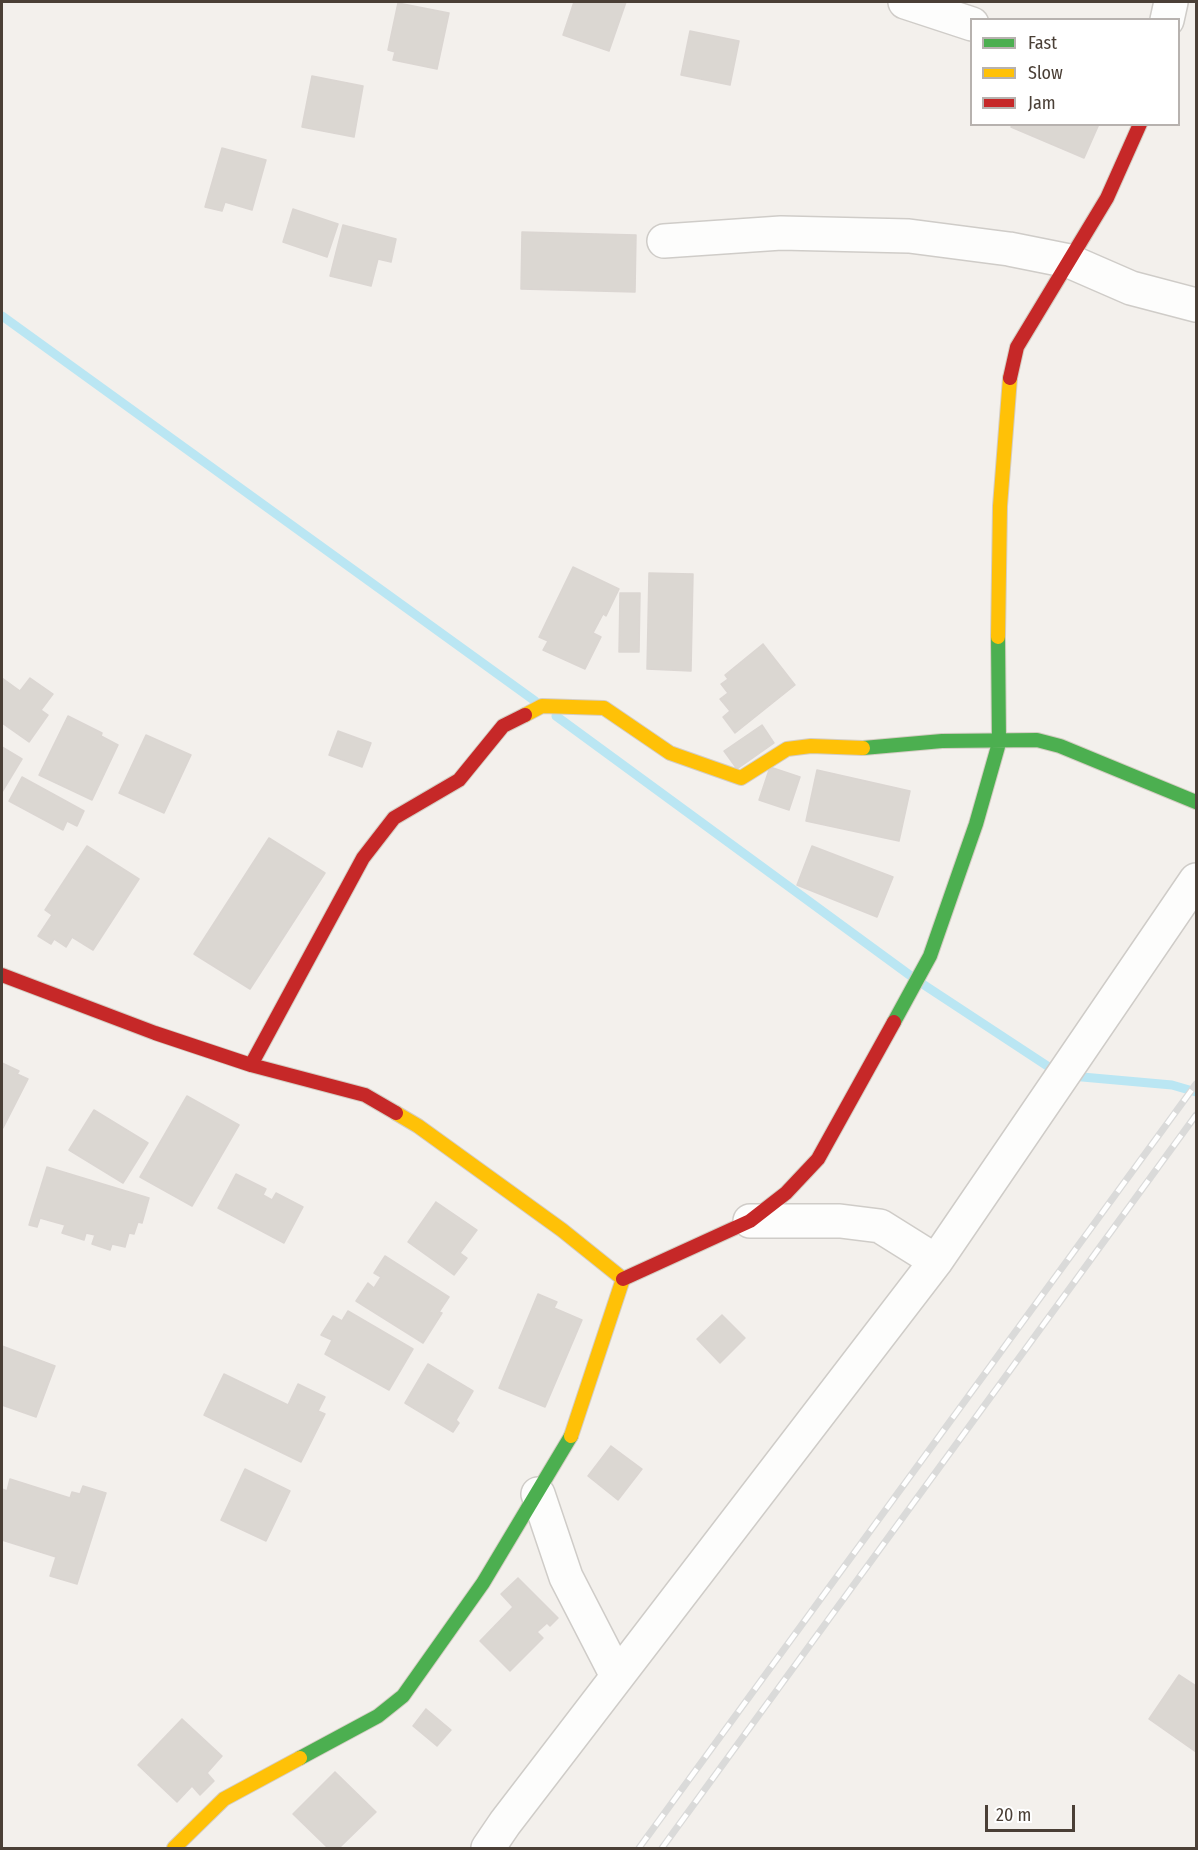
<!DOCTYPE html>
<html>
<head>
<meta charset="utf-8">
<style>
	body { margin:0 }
	#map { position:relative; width:1198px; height:1850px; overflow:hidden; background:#f3f0ec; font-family:"Fira Sans Condensed",sans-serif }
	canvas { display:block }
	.frame { position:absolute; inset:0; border:3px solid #4a3f36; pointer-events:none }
	.legend { position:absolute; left:970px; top:18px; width:210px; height:108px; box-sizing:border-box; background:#fff; border:2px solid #b7b2af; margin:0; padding:8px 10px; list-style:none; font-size:18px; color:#4a3f36 }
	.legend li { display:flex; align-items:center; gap:12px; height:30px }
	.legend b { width:30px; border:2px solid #b7b2af }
	.scale { position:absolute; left:985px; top:1805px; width:90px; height:27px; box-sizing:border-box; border:3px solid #4a3f36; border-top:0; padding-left:8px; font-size:18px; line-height:21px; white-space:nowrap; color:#4a3f36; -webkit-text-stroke:4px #fff; paint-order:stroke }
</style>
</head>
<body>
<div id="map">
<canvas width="1198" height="1850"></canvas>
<div class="frame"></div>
<ul class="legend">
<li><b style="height:8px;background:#4caf50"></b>Fast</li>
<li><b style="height:8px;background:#ffc107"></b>Slow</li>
<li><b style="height:8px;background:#c62828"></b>Jam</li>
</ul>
<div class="scale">20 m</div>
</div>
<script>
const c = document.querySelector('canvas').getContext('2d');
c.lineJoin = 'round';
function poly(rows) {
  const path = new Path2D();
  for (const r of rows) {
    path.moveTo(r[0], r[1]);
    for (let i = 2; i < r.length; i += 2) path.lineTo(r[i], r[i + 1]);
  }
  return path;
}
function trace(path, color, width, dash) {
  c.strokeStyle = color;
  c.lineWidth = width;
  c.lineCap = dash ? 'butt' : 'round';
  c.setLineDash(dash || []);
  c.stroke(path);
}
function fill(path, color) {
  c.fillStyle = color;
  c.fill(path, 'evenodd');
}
const stream = poly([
	[2,316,535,701],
	[556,716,915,979,1058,1073],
	[1071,1076,1172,1085,1196,1092]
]);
const building = poly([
	[574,2,626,2,609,51,563,35,574,2],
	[398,3,449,13,437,69,393,60,395,52,388,50,398,3],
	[690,31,739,41,730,85,681,75,690,31],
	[312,76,363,86,354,137,302,127,312,76],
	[1013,124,1099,124,1084,158,1011,127,1013,124],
	[222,148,266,160,252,210,225,202,222,211,205,207,222,148],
	[293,209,338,224,327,257,283,242,293,209],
	[343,225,396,239,391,262,378,259,371,286,330,276,343,225],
	[522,232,636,235,635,292,521,289,522,232],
	[573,567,619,589,606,616,603,614,593,633,601,637,585,669,543,650,548,641,539,637,573,567],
	[649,573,693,574,691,671,647,669,649,573],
	[620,593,640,593,639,652,619,652,620,593],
	[763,644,795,685,735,733,723,717,730,711,720,699,728,693,721,684,728,679,725,675,763,644],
	[2,678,20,691,30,678,53,694,41,710,48,715,29,742,2,723,2,678],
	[68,716,102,733,101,736,118,745,92,800,39,775,68,716],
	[762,725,774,743,737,769,724,751,762,725],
	[338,731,371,743,362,767,329,755,338,731],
	[146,735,191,755,164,813,119,793,146,735],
	[2,747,22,759,2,792,2,747],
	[770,767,800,777,789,810,759,800,770,767],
	[817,770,910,791,899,841,806,821,817,770],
	[22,777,84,811,77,826,67,821,63,830,9,801,22,777],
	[269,838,325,873,250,989,194,954,269,838],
	[87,846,139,879,93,950,72,937,66,947,54,939,51,944,38,936,52,915,45,910,87,846],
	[812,846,893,877,877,917,797,885,812,846],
	[2,1059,2,1063,19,1071,17,1074,28,1079,3,1128,2,1059],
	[187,1096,239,1125,192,1206,140,1177,187,1096],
	[94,1110,148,1143,123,1183,69,1150,94,1110],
	[47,1167,149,1198,142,1223,138,1222,134,1234,129,1233,125,1247,112,1244,110,1250,92,1244,95,1235,86,1233,84,1240,62,1233,65,1225,40,1218,37,1227,29,1225,47,1167],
	[236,1174,266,1189,263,1195,272,1200,276,1193,303,1207,284,1243,218,1208,236,1174],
	[436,1202,477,1230,460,1253,467,1258,454,1275,408,1242,436,1202],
	[385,1256,449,1297,439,1312,442,1313,423,1343,356,1301,368,1283,374,1288,381,1277,374,1273,385,1256],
	[538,1294,557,1302,554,1308,582,1320,545,1407,499,1388,538,1294],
	[348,1311,413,1349,389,1390,325,1354,332,1340,321,1335,333,1316,342,1321,348,1311],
	[722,1315,745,1338,720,1363,697,1339,722,1315],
	[2,1346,55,1366,36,1417,2,1405,2,1346],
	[428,1364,473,1391,456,1420,459,1423,453,1432,405,1403,428,1364],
	[224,1374,288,1405,298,1384,325,1397,318,1411,325,1414,301,1462,204,1415,224,1374],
	[611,1446,642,1469,618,1500,588,1476,611,1446],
	[245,1469,290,1491,266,1541,221,1520,245,1469],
	[10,1479,70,1498,72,1492,80,1494,83,1486,106,1493,77,1584,50,1576,56,1557,2,1540,2,1489,7,1491,10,1479],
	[518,1578,558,1618,550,1626,547,1623,537,1632,543,1638,510,1671,480,1641,513,1607,501,1594,518,1578],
	[1179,1675,1196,1686,1196,1752,1149,1719,1179,1675],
	[426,1709,451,1730,437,1746,413,1726,426,1709],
	[182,1719,222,1756,207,1773,214,1781,200,1795,192,1786,177,1802,138,1765,182,1719],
	[335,1772,376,1812,339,1848,328,1848,293,1814,335,1772]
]);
const street = poly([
	[905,2,972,24],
	[1167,20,1171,2],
	[664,241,781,233,909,236,1009,249,1069,261,1131,288,1196,305],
	[750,1221,840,1221,880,1226,936,1261],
	[538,1494,566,1577,617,1676],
	[488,1848,505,1823,936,1261,1196,880]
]);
const fast = poly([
	[863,748,942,741,1037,740,1060,746,1196,802],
	[894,1022,930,956,976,824,999,743,998,637],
	[300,1758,378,1716,403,1696,483,1583,571,1436]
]);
const slow = poly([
	[998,637,1000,506,1010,378],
	[525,715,542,706,604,708,670,753,741,778,787,749,811,746,863,748],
	[396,1113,418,1126,562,1230,623,1279,571,1436],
	[174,1848,224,1799,300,1758]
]);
const jam = poly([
	[1010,378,1017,347,1107,198,1140,124],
	[2,975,155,1033,251,1065,365,1095,396,1113],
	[251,1065,363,858,394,818,459,780,503,726,525,715],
	[623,1279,750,1221,786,1193,818,1159,894,1022]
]);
const rail = poly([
	[639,1848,1196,1084],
	[662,1848,1196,1115]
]);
trace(stream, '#bae6f3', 9);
fill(building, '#dbd7d2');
trace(building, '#dbd6d2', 1.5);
trace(street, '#cfccc8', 36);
trace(fast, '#d4cdc3', 16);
trace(slow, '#d4cdc3', 16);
trace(jam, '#d4cdc3', 16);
trace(street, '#fdfdfc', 33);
trace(fast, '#4caf50', 14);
trace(slow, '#ffc107', 14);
trace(jam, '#c62828', 14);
trace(rail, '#dadad9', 7);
trace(rail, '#fff', 4.5, [14]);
</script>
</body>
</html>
